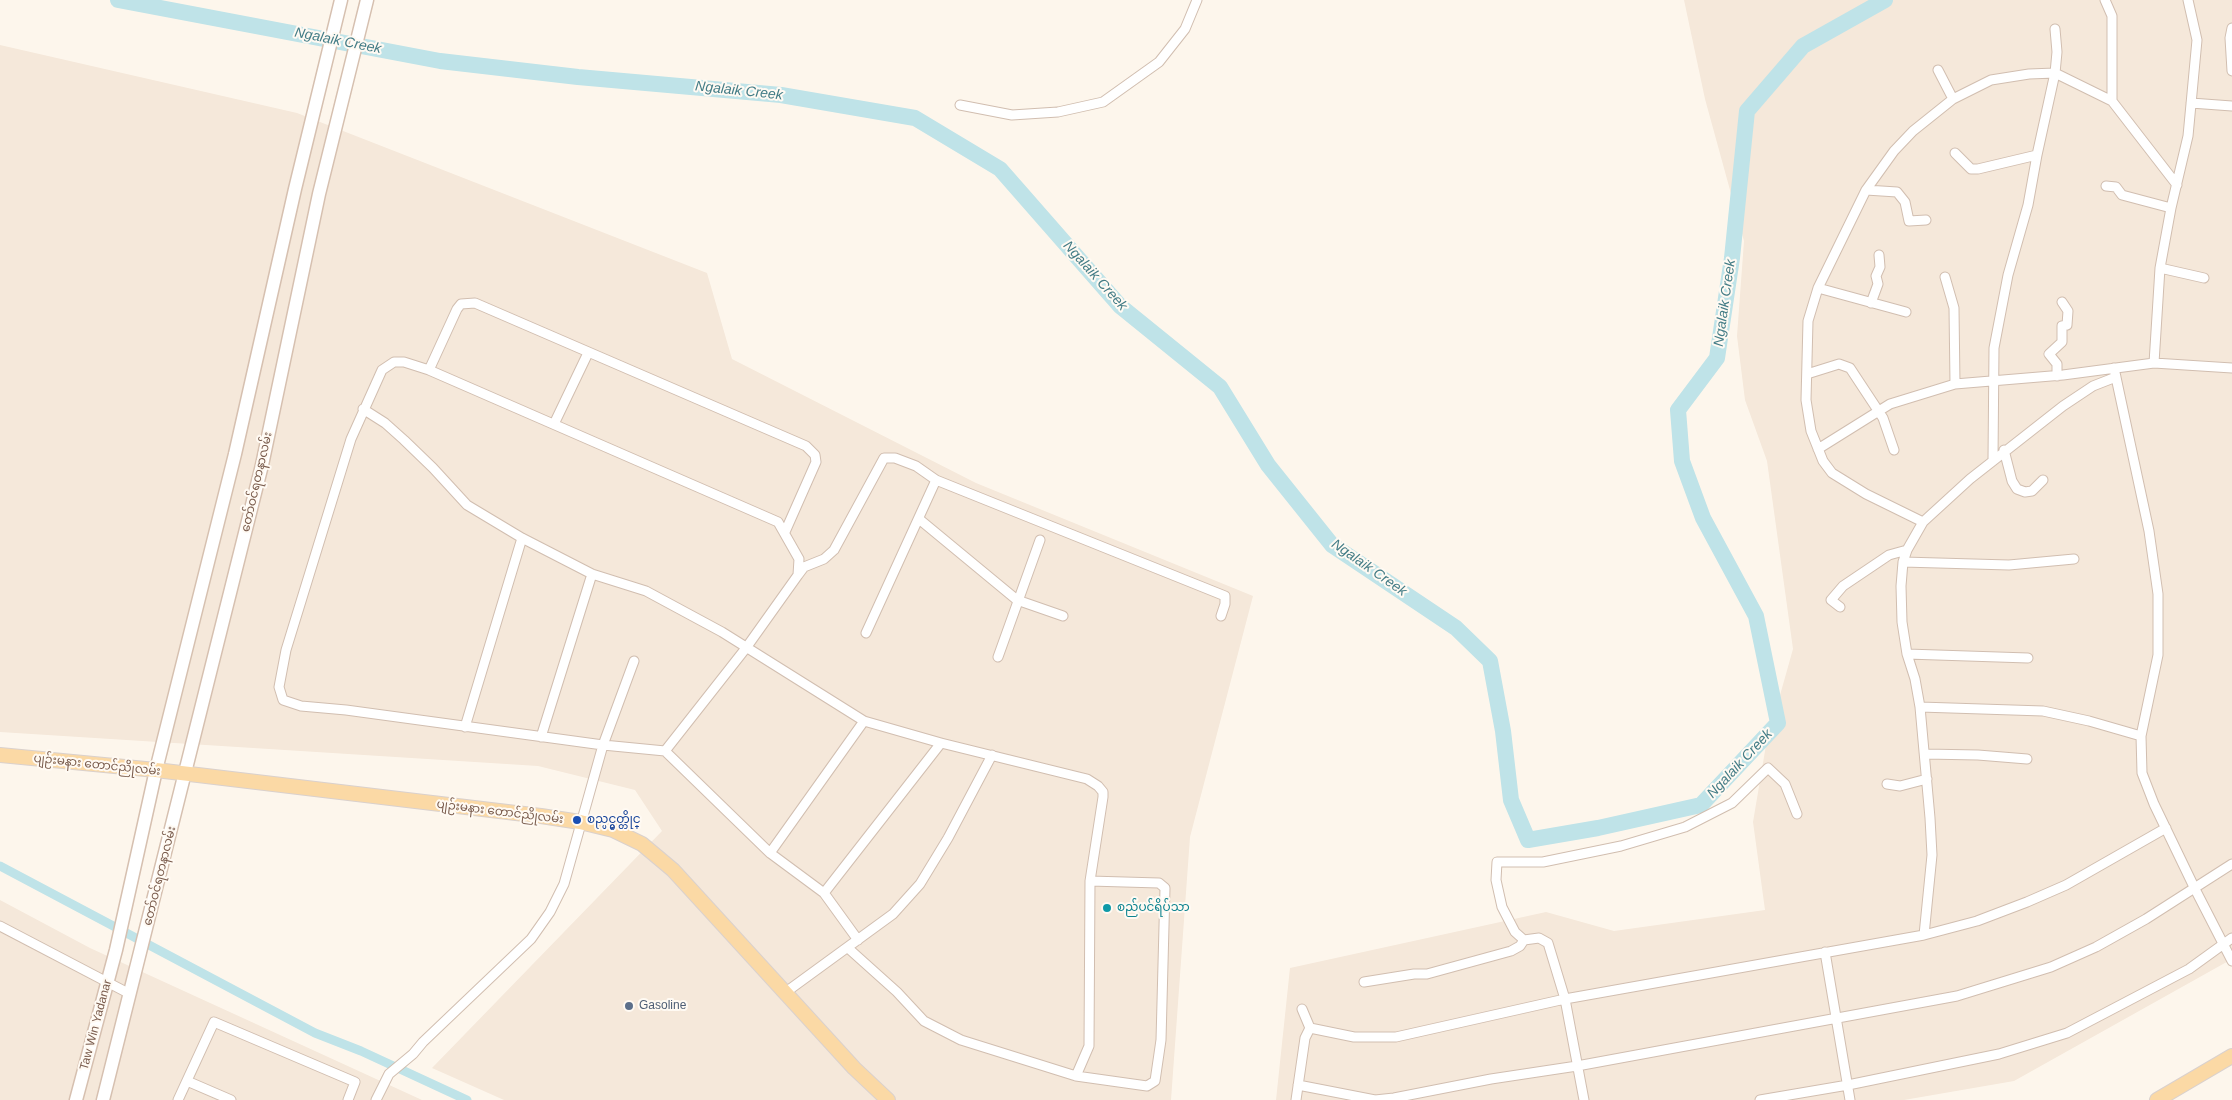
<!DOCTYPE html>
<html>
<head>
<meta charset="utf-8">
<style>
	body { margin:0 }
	canvas { display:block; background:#fdf6ec }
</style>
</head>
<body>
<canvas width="2232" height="1100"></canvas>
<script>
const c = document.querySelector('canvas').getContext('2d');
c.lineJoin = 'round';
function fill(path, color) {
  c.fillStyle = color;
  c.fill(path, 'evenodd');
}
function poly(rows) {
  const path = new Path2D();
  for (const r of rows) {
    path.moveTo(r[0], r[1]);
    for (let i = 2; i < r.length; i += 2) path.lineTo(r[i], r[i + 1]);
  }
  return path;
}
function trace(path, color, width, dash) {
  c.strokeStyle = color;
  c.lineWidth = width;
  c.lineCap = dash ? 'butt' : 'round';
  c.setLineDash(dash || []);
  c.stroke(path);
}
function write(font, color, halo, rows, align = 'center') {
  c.font = font + ' Helvetica,"Noto Sans Myanmar",sans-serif';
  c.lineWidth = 4;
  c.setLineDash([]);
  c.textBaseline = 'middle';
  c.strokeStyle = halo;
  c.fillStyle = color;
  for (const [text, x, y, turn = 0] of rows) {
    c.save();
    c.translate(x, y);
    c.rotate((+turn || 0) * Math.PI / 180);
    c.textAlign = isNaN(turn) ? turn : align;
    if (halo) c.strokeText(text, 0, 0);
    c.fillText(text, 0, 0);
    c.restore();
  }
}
const residential = poly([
	[1684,0,2232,0,2232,959,2014,1081,1904,1100,1276,1100,1290,968,1546,912,1614,931,1765,910,1753,822,1766,745,1793,649,1767,461,1745,400,1737,336,1744,241,1705,99],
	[0,45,297,113,707,273,732,359,976,483,1253,596,1190,837,1171,1100,504,1100,432,1068,662,831,635,790,538,766,0,732],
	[0,900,90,948,422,1100,0,1100]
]);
const canal = poly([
	[0,866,315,1033,361,1051,467,1100]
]);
const river = poly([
	[118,0,440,61,578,77,781,95,915,118,1000,169,1120,306,1220,387,1268,465,1332,545,1456,628,1490,661,1503,731,1511,800,1528,840,1598,828,1701,805,1778,723,1756,616,1703,518,1682,461,1678,410,1717,358,1732,258,1747,111,1803,46,1885,0]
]);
const street = poly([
	[2105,0,2112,16,2112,101],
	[2232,28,2230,38,2232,71],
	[1938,70,1953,99],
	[2191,103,2232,106],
	[960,105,1012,115,1058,112,1103,102,1159,62,1185,29,1197,0],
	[1955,153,1971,169,1978,169,2037,155],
	[2106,186,2116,187,2122,195,2171,208],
	[1866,190,1897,192,1905,202,1909,221,1926,220],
	[2160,268,2204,278],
	[1945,277,1954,308,1955,384],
	[1818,288,1906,312],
	[1871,303,1878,284,1876,276,1880,267,1879,255],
	[2154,363,2160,268,2171,208,2188,136,2197,40,2188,0],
	[2114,368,2149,531,2158,594,2158,655,2141,736,2142,773,2154,804,2195,889,2232,961],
	[429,370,457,309,461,304,475,303,806,446,815,455,816,462,785,532],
	[1807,374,1839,364,1850,368,1883,418,1894,450],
	[2057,376,2057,364,2049,354,2062,342,2062,326,2067,325,2068,311,2062,302],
	[363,409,385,423,404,440,433,468,467,505,522,538,592,574,646,591,722,632,864,721,941,743,1087,779,1098,786,1103,792,1103,797,1090,881,1089,1046,1076,1076],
	[554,424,588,353],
	[1818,449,1890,404,1955,384,2063,375,2154,363,2232,368],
	[2004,450,2012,481,2017,489,2025,492,2032,491,2043,480],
	[1993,459,1994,348,2008,275,2028,205,2037,155,2055,73,2057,52,2055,29],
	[919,519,1017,600,1063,616],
	[1923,522,1866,494,1832,473,1823,461,1811,431,1806,400,1808,321,1818,288,1866,190,1894,151,1913,131,1953,99,1991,80,2029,74,2055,73,2112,101,2177,185],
	[1903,562,2009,565,2074,559],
	[798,575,804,567,824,559,834,550,884,458,895,458,916,466,936,480,1225,596,1225,604,1221,616],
	[1840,607,1831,600,1843,586,1889,555,1907,550],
	[866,633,936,480],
	[1907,654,2028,658],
	[998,657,1040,540],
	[1920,707,2043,711,2089,721,2141,736],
	[465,727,522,538],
	[541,737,592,574],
	[665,751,746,648,798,575,799,559,778,522,429,370,404,362,394,362,382,370,351,439,286,650,279,687,283,700,301,706,346,710,603,745,665,751,770,853,824,893,858,940],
	[1925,754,1978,755,2027,759],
	[1887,784,1900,786,1927,779],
	[770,853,864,721],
	[824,893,941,743],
	[0,926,130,994],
	[1924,935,1932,855,1930,818,1920,707,1915,679,1907,654,1902,622,1901,586,1903,562,1907,550,1923,522,1970,479,2063,406,2093,386,2116,377],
	[848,948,897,992,924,1021,961,1040,1076,1076,1147,1086,1155,1081,1161,1040,1165,888,1159,883,1090,881],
	[1825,952,1850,1100],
	[1364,982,1414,974,1427,974,1511,951,1520,946,1524,940],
	[786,992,893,914,920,884,948,838,992,755],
	[1310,1028,1354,1037,1396,1037,1565,999,1924,935,1977,921,2027,902,2066,885,2166,828],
	[187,1081,231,1100],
	[1298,1085,1375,1100,1394,1098,1491,1079,1577,1066,1957,996,2051,967,2096,947,2146,919,2232,864],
	[178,1100,214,1022,355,1082,348,1100],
	[376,1100,389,1074,413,1054,423,1042,531,939,550,912,564,884,603,745,634,661],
	[1296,1100,1305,1038,1310,1028,1302,1009],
	[1584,1100,1565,999,1548,943,1539,938,1524,940,1515,932,1502,907,1496,880,1497,862,1543,862,1621,846,1685,827,1732,803,1768,768,1785,784,1797,814],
	[1760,1100,1848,1085,1999,1054,2067,1033,2189,969,2232,938]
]);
const secondary = poly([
	[76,1100,116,950,156,770,235,454,295,189,341,0],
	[103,1100,262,465,319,194,367,0]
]);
const primary = poly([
	[0,755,156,770,541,816,580,822,613,830,642,844,673,870,854,1068,888,1100],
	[2157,1100,2232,1056]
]);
const markers = [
	[577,820,5,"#1a4fb4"],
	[1107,908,5,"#0f9aa8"],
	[629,1006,5,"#5c6f8a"]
];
const streetNames = [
	["တော်ဝင်ရတနာလမ်း",257,482,-77],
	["ပျဉ်းမနား တောင်ညိုလမ်း",97,765,6],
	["ပျဉ်းမနား တောင်ညိုလမ်း",500,812,7],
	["တော်ဝင်ရတနာလမ်း",160,876,-76],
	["Taw Win Yadanar",96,1025,-75]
];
const transitNames = [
	["စည္ပင္မွတ္တိုင္",587,820]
];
const cultureNames = [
	["စည်ပင်ရိပ်သာ",1117,908]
];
const serviceNames = [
	["Gasoline",639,1006]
];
const waterNames = [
	["Ngalaik Creek",338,41,11],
	["Ngalaik Creek",739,91,6],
	["Ngalaik Creek",1095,276,48],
	["Ngalaik Creek",1725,303,-82],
	["Ngalaik Creek",1369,568,35],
	["Ngalaik Creek",1740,764,-47]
];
fill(residential, '#f5e8da');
trace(canal, '#bfe3e8', 9);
trace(river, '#bfe3e8', 16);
trace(street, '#d1beb0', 11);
trace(secondary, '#d6c0b0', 15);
trace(primary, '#dad1cd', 16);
trace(street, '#fff', 9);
trace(secondary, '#fff', 12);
trace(primary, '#fbd9a5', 14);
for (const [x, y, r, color] of markers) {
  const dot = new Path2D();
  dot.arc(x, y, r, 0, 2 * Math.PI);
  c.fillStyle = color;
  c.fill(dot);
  trace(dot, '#fffaf3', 2);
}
write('12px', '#7a5c4d', '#fffaf3', streetNames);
write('12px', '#164399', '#fffaf3', transitNames, 'left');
write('12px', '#0d838f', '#fffaf3', cultureNames, 'left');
write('12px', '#4e5e75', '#fffaf3', serviceNames, 'left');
write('italic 14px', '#437c86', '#fffaf3', waterNames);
</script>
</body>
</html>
